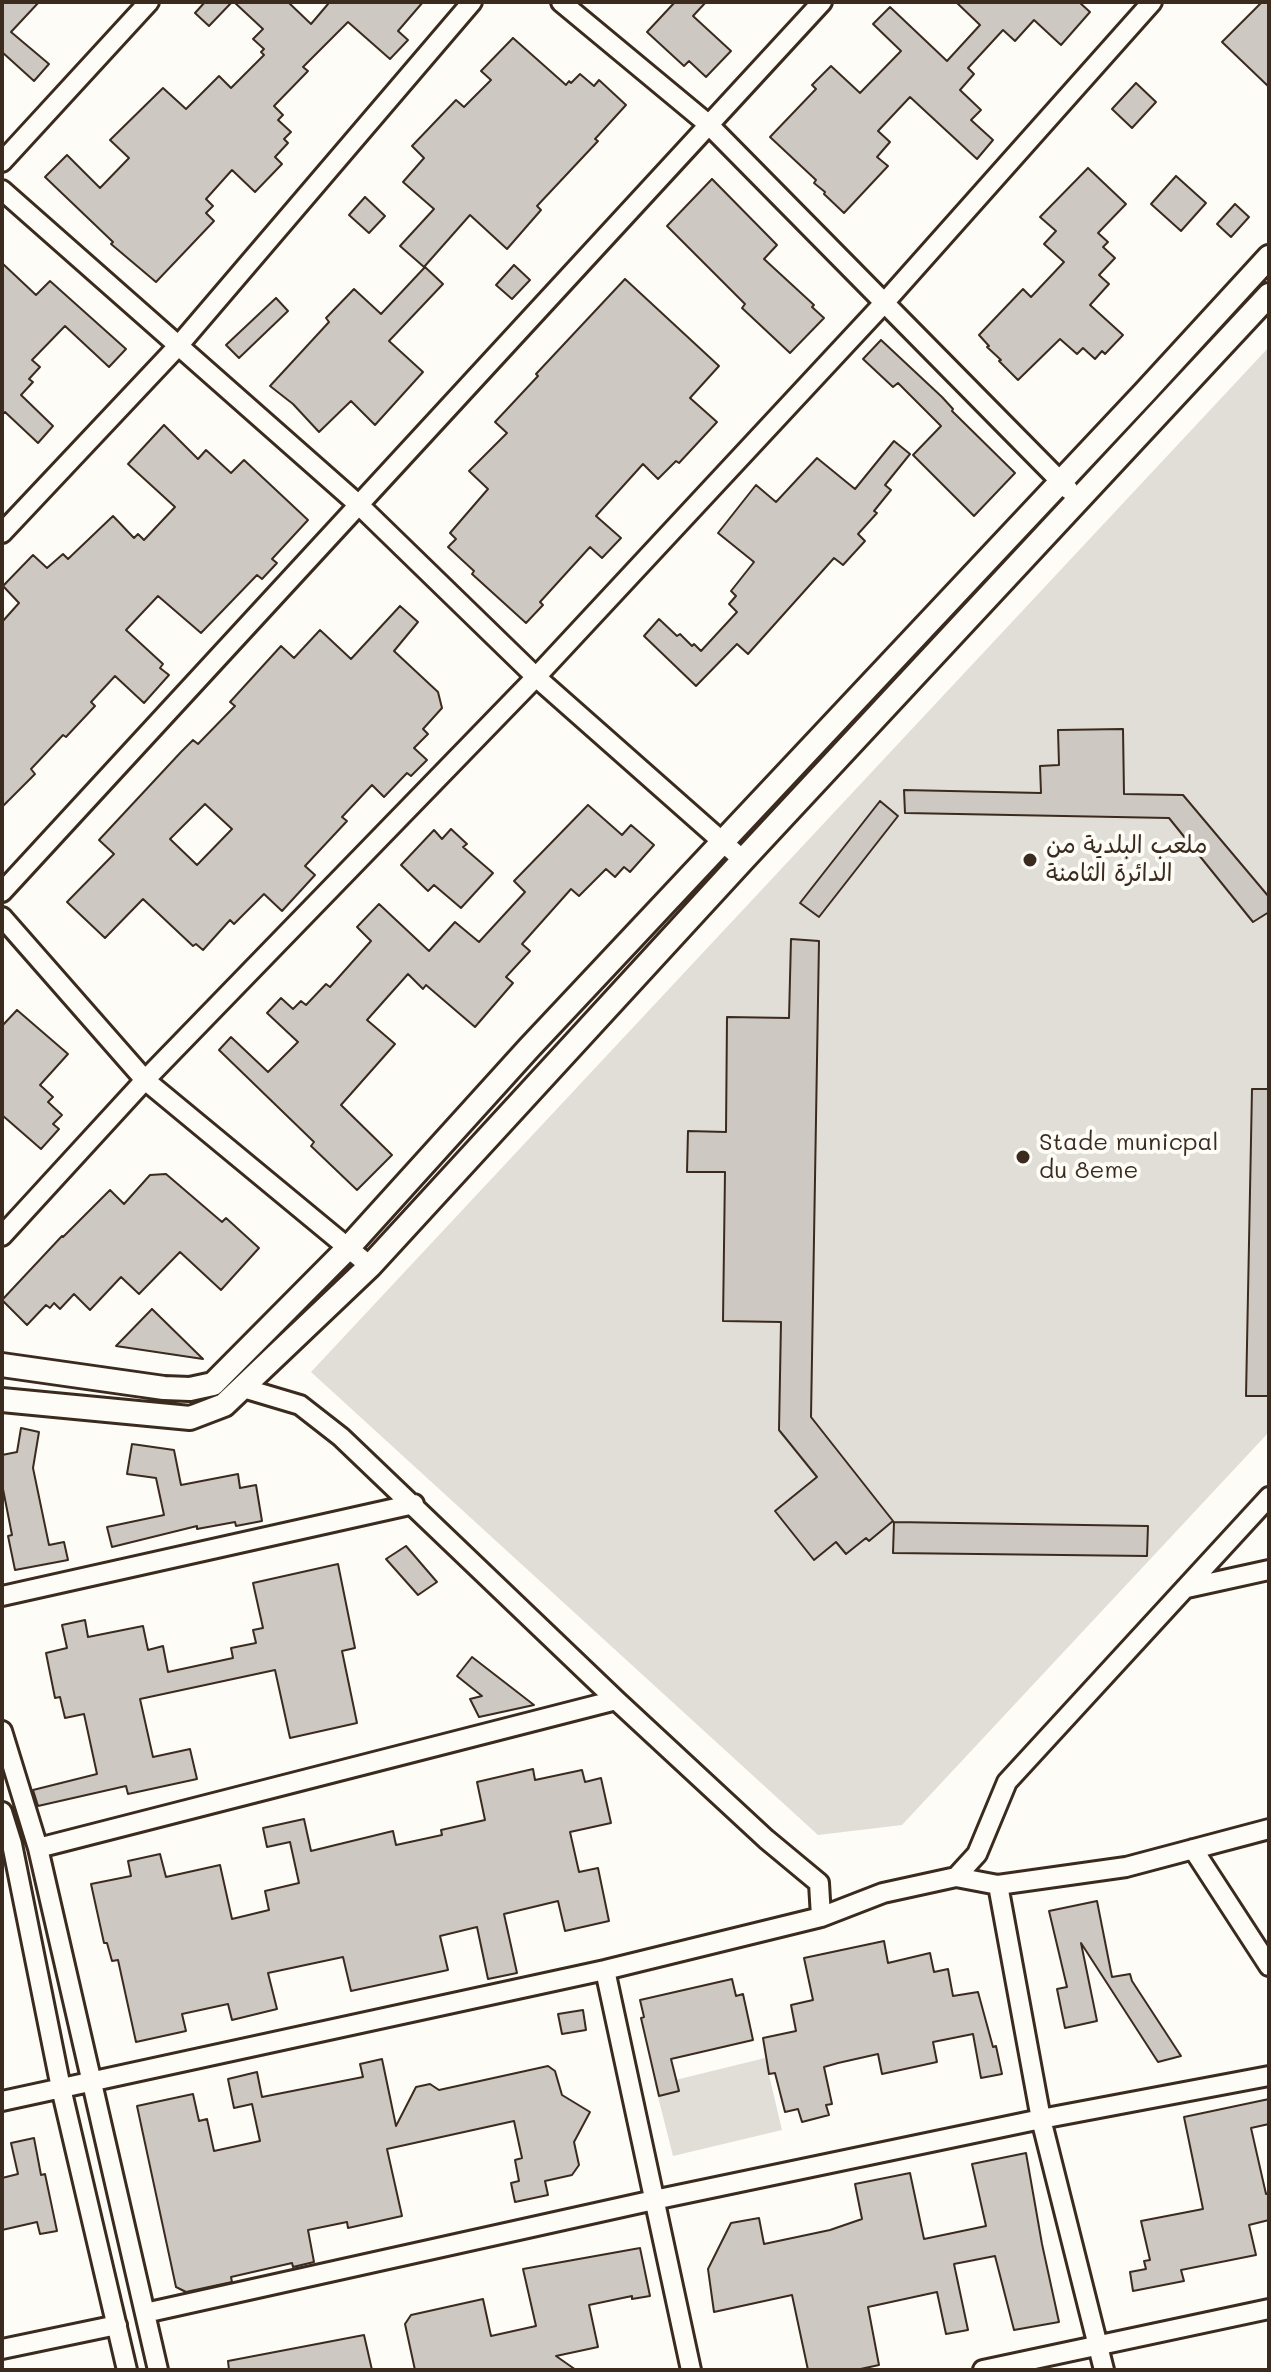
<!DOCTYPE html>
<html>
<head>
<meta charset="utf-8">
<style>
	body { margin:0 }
	#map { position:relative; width:1271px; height:2372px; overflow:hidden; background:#fdfcf7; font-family:Mali,sans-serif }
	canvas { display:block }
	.frame { position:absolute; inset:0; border:4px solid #3b2a1e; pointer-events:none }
</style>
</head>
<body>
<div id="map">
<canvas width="1271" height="2372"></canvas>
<div class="frame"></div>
</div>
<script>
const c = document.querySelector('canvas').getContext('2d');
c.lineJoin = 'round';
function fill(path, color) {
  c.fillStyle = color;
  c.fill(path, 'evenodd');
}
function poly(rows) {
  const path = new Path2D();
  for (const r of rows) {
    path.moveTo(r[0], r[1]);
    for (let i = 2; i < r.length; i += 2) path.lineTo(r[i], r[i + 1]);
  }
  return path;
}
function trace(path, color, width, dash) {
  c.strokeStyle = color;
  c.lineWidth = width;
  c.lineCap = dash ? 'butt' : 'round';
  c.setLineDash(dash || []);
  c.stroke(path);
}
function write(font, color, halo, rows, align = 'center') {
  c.font = font + ' Mali,"Playpen Sans Arabic",sans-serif';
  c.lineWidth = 8;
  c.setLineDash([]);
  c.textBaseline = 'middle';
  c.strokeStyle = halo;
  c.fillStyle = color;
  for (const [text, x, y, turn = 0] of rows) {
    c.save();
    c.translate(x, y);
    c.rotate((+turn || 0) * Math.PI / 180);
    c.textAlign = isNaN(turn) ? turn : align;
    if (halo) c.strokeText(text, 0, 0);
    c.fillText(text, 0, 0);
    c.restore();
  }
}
const green = poly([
	[1269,347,1269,1432,902,1825,818,1835,311,1372],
	[765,2058,782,2130,673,2156,655,2085]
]);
const building = poly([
	[2,2,39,2,11,32,49,64,34,81,2,52,2,2],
	[205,2,232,2,209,26,195,13,205,2],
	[234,2,288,2,311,24,328,4,326,2,423,2,398,31,408,40,390,59,348,22,303,67,308,71,274,106,283,115,278,120,291,132,284,139,288,143,275,157,282,164,255,192,232,170,206,199,213,206,206,213,214,221,156,282,111,244,113,242,45,177,67,155,100,188,129,158,110,140,163,88,186,109,219,76,231,88,264,55,261,52,264,49,253,39,263,29,234,2],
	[675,2,706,2,693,16,731,51,706,77,689,61,684,66,647,32,675,2],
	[956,2,1079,2,1090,12,1061,45,1034,20,1015,41,1003,30,968,68,974,74,960,90,981,110,971,120,993,140,977,159,910,97,878,131,890,142,877,157,888,166,844,213,824,194,825,192,814,183,816,180,770,137,816,89,812,85,831,66,860,93,901,51,873,24,890,7,947,61,980,25,956,2],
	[1262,2,1269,2,1269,87,1222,42,1262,2],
	[513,38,566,85,569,81,571,83,580,74,594,86,599,80,626,105,595,139,598,141,537,206,541,210,507,249,470,215,424,267,400,246,434,209,403,182,424,158,412,146,456,100,464,107,491,80,481,71,513,38],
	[1136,83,1156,102,1132,128,1112,109,1136,83],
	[1088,168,1126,204,1098,233,1108,242,1103,247,1115,258,1099,275,1109,284,1090,305,1123,335,1105,354,1102,351,1095,359,1083,348,1077,354,1060,339,1018,380,999,361,1001,360,987,347,989,346,979,335,1023,289,1031,297,1064,262,1044,244,1056,231,1040,217,1088,168],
	[1176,176,1206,203,1181,231,1151,204,1176,176],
	[712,179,777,245,764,259,814,305,812,307,824,318,790,353,742,308,745,304,667,226,712,179],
	[365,197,385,216,369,233,349,215,365,197],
	[1235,204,1249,217,1231,237,1217,224,1235,204],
	[2,263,36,295,50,281,126,349,109,367,65,326,32,360,40,367,29,379,33,382,21,395,53,426,38,443,5,412,2,415,2,263],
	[514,265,530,280,512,299,496,285,514,265],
	[425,267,443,284,389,341,423,372,375,425,351,401,319,432,293,404,270,386,329,322,326,318,354,289,381,314,425,267],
	[625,279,719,366,690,398,717,422,679,463,676,461,658,479,643,464,596,516,621,538,602,558,590,547,540,602,543,605,526,623,472,574,474,571,448,547,456,539,450,533,488,489,469,471,507,433,495,422,538,376,536,374,625,279],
	[276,298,288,311,239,358,226,345,276,298],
	[881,340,942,397,953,409,952,411,1015,473,974,516,913,455,941,426,898,383,893,387,863,359,881,340],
	[164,425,198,459,206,450,231,473,244,460,308,520,272,559,277,563,262,579,257,575,201,633,158,596,126,630,163,664,160,668,169,675,144,703,115,676,91,702,95,706,66,737,63,735,31,769,35,774,2,807,2,622,19,603,3,586,33,555,47,568,63,554,68,559,113,516,134,538,138,534,144,540,175,507,128,464,164,425],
	[894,441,910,454,885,485,891,490,874,511,877,513,858,534,865,541,843,565,834,558,748,654,737,644,696,686,644,636,659,619,677,636,680,634,692,646,694,644,701,651,737,612,729,604,736,596,731,591,754,562,718,533,756,485,776,502,817,458,855,489,894,441],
	[400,606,418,622,394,651,438,692,442,708,423,729,428,734,414,748,427,760,411,776,407,773,384,797,372,785,342,817,347,821,305,866,315,875,282,911,264,894,234,924,230,920,203,950,196,944,193,946,143,899,105,938,67,902,114,854,99,840,181,752,193,740,198,744,235,706,230,702,281,646,294,658,320,630,351,659,400,606],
	[205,804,232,829,197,865,170,839,205,804],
	[1123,729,1124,794,1183,795,1269,897,1269,912,1253,922,1169,818,905,813,904,790,1041,793,1040,766,1059,765,1058,730,1123,729],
	[880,801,898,816,819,917,800,903,880,801],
	[588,805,622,835,631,825,654,845,630,872,624,867,615,877,606,869,579,896,571,889,522,944,530,951,506,977,513,983,475,1027,426,985,423,989,408,974,367,1020,395,1044,341,1105,392,1155,357,1190,311,1146,314,1142,219,1050,231,1037,268,1072,298,1042,267,1013,281,998,293,1009,301,1001,306,1005,326,984,330,987,371,941,357,927,379,904,429,951,455,922,479,942,525,892,514,881,588,805],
	[451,829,467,844,463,847,493,873,461,908,434,885,428,891,401,865,434,830,442,839,451,829],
	[791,939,819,941,811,1417,893,1521,869,1541,866,1538,846,1554,836,1542,814,1560,775,1511,817,1477,779,1430,781,1322,723,1321,725,1172,687,1172,688,1131,726,1132,727,1017,789,1018,791,939],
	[17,1010,68,1054,40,1085,53,1097,48,1102,62,1115,53,1124,59,1129,41,1149,2,1115,2,1026,17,1010],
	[1252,1089,1269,1089,1269,1396,1246,1396,1252,1089],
	[166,1174,222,1222,226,1218,259,1248,221,1290,180,1252,139,1294,121,1277,90,1310,74,1294,60,1309,54,1303,50,1308,46,1305,27,1325,2,1300,62,1236,63,1237,110,1190,124,1204,150,1175,166,1174],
	[152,1309,203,1359,116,1346,152,1309],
	[21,1428,39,1432,33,1468,49,1545,64,1542,68,1560,15,1570,8,1536,12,1535,2,1484,2,1455,17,1452,21,1428],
	[132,1444,174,1450,181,1485,238,1474,240,1488,256,1485,262,1521,236,1526,235,1522,197,1529,197,1526,112,1547,107,1527,164,1515,156,1478,127,1474,132,1444],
	[894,1522,1148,1526,1147,1556,893,1553,894,1522],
	[406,1546,437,1582,418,1595,386,1559,406,1546],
	[338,1564,355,1648,342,1651,357,1723,290,1738,275,1670,140,1699,153,1757,190,1749,197,1779,128,1794,126,1786,38,1806,33,1790,97,1774,84,1714,65,1718,60,1697,55,1698,46,1653,67,1648,62,1625,85,1620,88,1637,143,1626,148,1650,163,1646,168,1672,233,1658,231,1648,256,1643,253,1630,263,1628,253,1583,338,1564],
	[472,1657,534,1705,479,1717,470,1699,482,1696,457,1676,472,1657],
	[533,1769,535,1780,582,1770,585,1782,601,1778,611,1823,570,1832,579,1872,598,1868,609,1921,565,1931,558,1901,504,1914,517,1973,488,1979,477,1927,440,1936,448,1970,351,1991,343,1957,268,1973,277,2009,232,2020,228,2004,182,2014,186,2031,136,2042,118,1960,112,1961,107,1943,104,1943,91,1884,131,1876,128,1861,160,1854,166,1877,220,1865,232,1919,269,1910,265,1891,299,1883,290,1842,267,1847,263,1828,304,1819,311,1851,393,1831,396,1845,442,1835,441,1830,485,1820,477,1782,533,1769],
	[1097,1901,1112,1977,1130,1974,1132,1981,1181,2056,1158,2062,1081,1943,1097,2021,1065,2028,1057,1989,1067,1987,1049,1911,1097,1901],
	[884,1941,888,1963,930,1953,934,1972,948,1969,953,1996,978,1992,993,2047,996,2046,1002,2074,981,2078,973,2034,933,2042,937,2062,882,2074,878,2054,838,2063,824,2067,832,2104,826,2105,829,2115,802,2122,798,2109,785,2112,775,2073,769,2074,763,2038,796,2031,791,2005,813,2000,804,1958,884,1941],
	[732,1979,736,1996,743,1994,753,2040,671,2059,679,2091,659,2096,641,2018,644,2017,640,2000,732,1979],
	[583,2010,586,2030,562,2034,558,2014,583,2010],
	[382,2059,396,2126,416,2087,430,2084,439,2090,548,2066,555,2071,562,2095,590,2112,574,2142,579,2165,572,2175,545,2181,548,2195,515,2202,511,2183,519,2181,515,2160,522,2158,514,2121,387,2149,402,2216,348,2228,347,2222,308,2230,314,2262,293,2267,292,2263,231,2277,232,2282,186,2292,176,2287,137,2106,193,2094,199,2121,207,2119,214,2151,260,2141,252,2104,234,2108,228,2079,257,2072,262,2097,363,2077,360,2064,382,2059],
	[1269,2099,1269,2124,1251,2128,1266,2194,1269,2193,1269,2220,1249,2225,1256,2255,1181,2270,1184,2281,1133,2291,1130,2272,1146,2269,1144,2261,1150,2260,1141,2221,1203,2209,1184,2117,1269,2099],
	[34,2138,41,2175,45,2174,57,2231,40,2234,37,2222,2,2230,2,2178,18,2174,11,2143,34,2138],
	[1026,2153,1042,2244,1059,2322,1014,2330,995,2256,954,2264,968,2330,946,2334,937,2292,868,2307,879,2365,856,2370,808,2370,792,2295,714,2312,708,2269,731,2223,759,2218,764,2244,830,2230,862,2219,855,2184,910,2173,924,2239,986,2226,972,2164,1026,2153],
	[640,2248,650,2296,632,2299,632,2296,589,2305,598,2347,556,2356,576,2370,415,2370,405,2324,411,2315,483,2299,491,2336,536,2326,523,2269,640,2248],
	[364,2335,372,2370,229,2370,228,2361,364,2335]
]);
const minor = poly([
	[561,2,708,124,1069,490],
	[2,162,149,2],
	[2,190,359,505,536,677,743,860],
	[2,533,179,345,472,2],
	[2,892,822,2],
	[2,917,145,1080,370,1266],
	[2,1236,145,1080,536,677,885,302,1152,2],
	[243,1388,300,1405,341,1437,616,1700,766,1839,819,1883,821,1917],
	[1187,1588,1269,1570],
	[2,1596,414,1504],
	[2,1731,38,1848,158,2370],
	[2,1812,12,1844,61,2088,127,2370],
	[38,1848,616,1700],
	[1193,1849,1269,1966],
	[956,1877,998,1885,1126,1867,1269,1829],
	[998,1885,1041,2119,1104,2370],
	[605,1970,691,2370],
	[2,2101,605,1970,821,1917,883,1893,956,1877,977,1854,1007,1782,1269,1497],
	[145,2313,654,2200,1041,2119,1269,2076],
	[2,2349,117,2325],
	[983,2370,1269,2309]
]);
const tertiary = poly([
	[2,1365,164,1388,190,1389,213,1384,347,1249,529,1048,1145,392,1269,257],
	[2,1400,190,1418,224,1405,370,1266,743,860,1269,295]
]);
const markers = [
	[1030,860,8,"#3b2a1e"],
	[1023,1157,8,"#3b2a1e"]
];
const poiNames = [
	["ملعب البلدية من",1046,846],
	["الدائرة الثامنة",1046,874],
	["Stade municpal",1039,1143],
	["du 8eme",1039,1171]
];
fill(green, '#e1ded7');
fill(building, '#cdc8c2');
trace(building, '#3b2a1e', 2);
trace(minor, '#3b2a1e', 24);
trace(tertiary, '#3b2a1e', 28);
trace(minor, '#fdfcf7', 18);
trace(tertiary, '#fdfcf7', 22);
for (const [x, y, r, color] of markers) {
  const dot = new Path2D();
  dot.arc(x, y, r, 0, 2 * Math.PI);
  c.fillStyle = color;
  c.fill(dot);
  trace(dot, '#fdfcf7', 3);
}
write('24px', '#3b2a1e', '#fdfcf7', poiNames, 'left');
</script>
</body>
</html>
